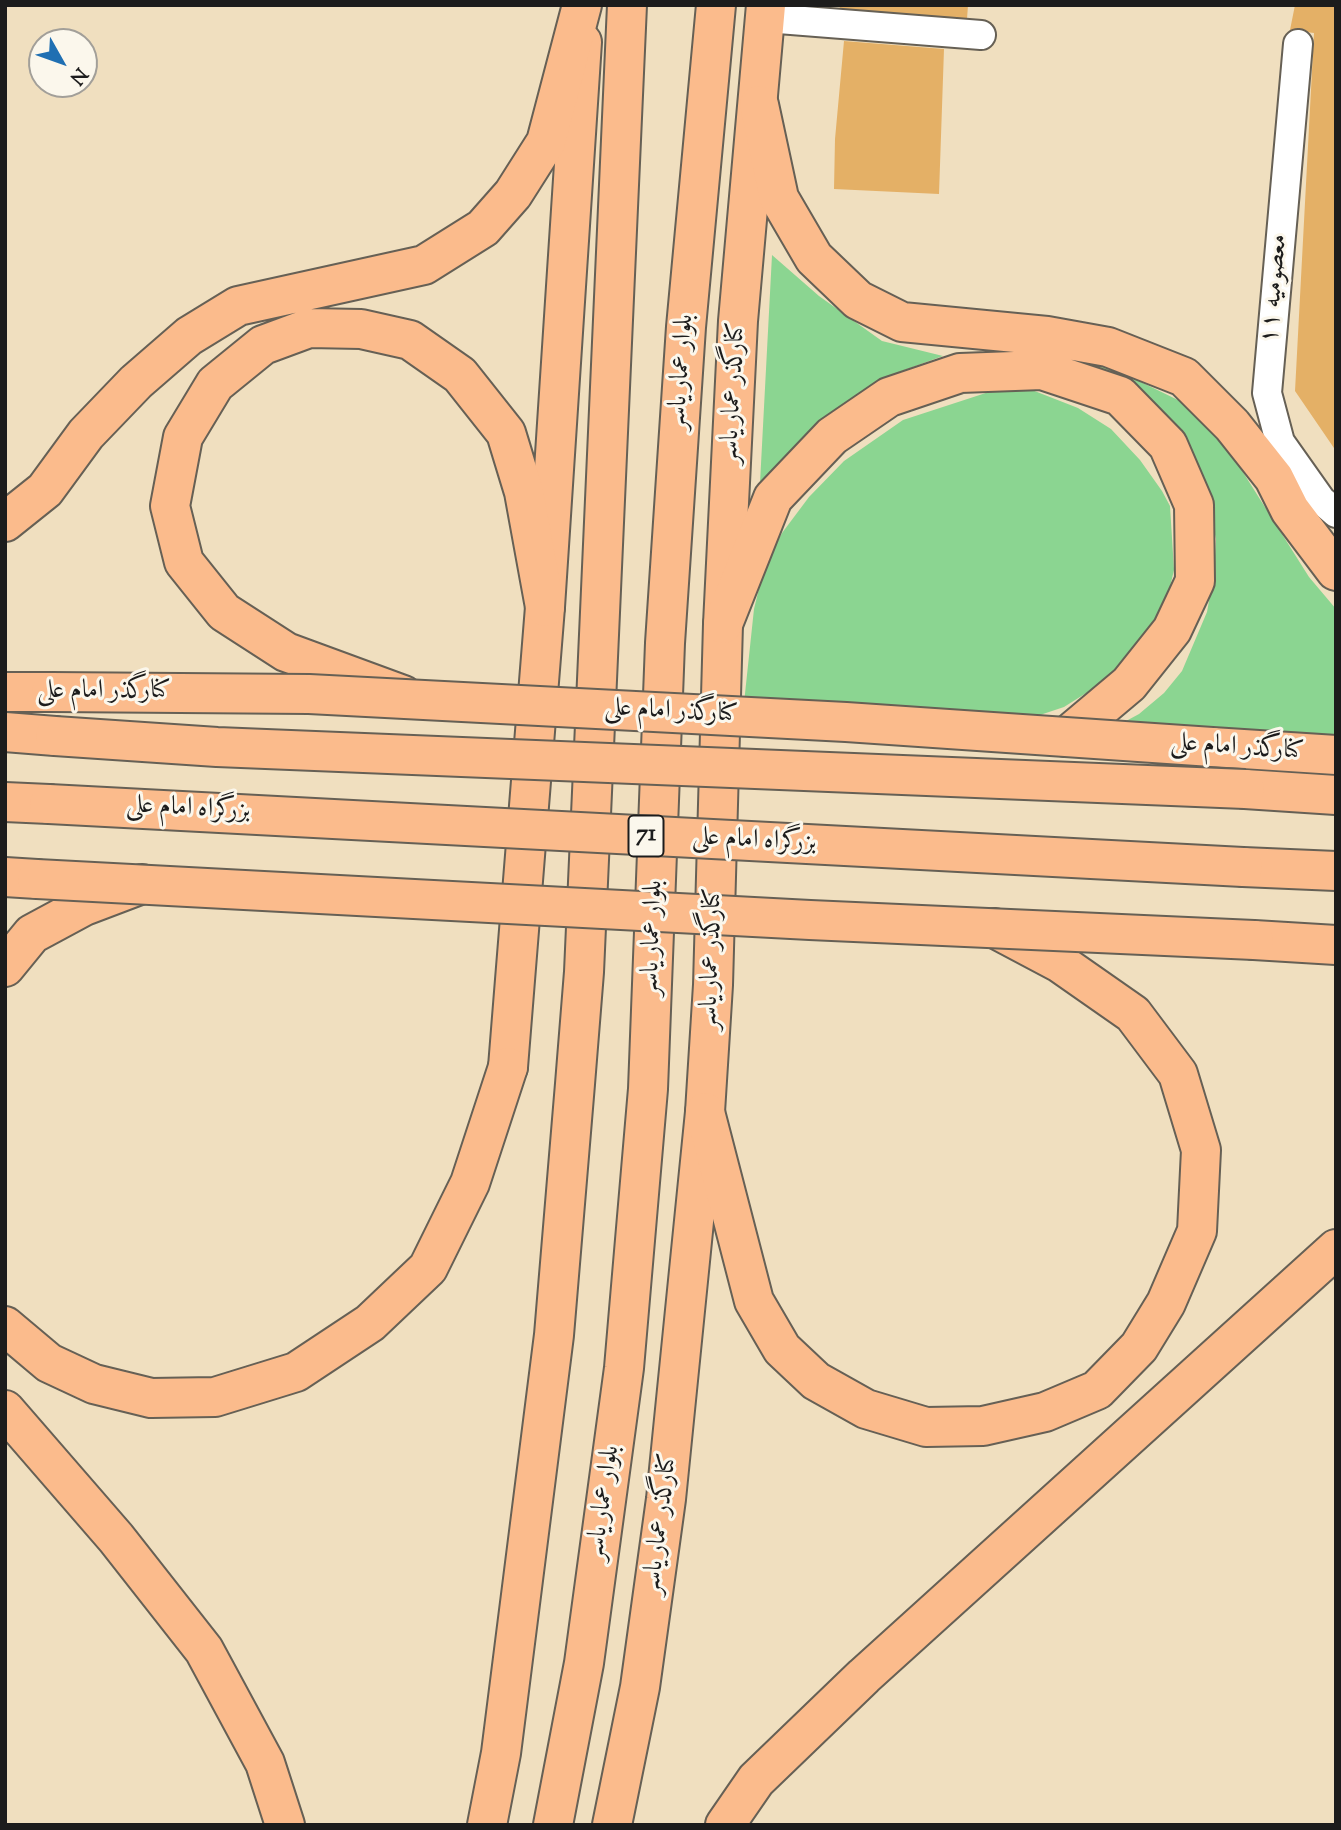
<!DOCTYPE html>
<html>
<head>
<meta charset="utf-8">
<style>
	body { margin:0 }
	#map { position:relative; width:1341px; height:1830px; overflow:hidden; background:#f0dfbf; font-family:"Sorts Mill Goudy",serif }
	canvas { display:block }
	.frame { position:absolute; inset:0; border:7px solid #1c1c1c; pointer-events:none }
	.north { position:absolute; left:28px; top:28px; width:70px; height:70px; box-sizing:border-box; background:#fbf7ec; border:2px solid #a29f99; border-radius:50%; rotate:130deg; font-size:19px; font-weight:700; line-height:28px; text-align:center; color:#1c1c1c }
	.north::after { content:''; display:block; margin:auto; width:24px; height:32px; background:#1f6fb2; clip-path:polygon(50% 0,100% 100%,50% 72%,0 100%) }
</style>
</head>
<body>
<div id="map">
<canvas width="1341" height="1830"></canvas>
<div class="frame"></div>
<div class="north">N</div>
</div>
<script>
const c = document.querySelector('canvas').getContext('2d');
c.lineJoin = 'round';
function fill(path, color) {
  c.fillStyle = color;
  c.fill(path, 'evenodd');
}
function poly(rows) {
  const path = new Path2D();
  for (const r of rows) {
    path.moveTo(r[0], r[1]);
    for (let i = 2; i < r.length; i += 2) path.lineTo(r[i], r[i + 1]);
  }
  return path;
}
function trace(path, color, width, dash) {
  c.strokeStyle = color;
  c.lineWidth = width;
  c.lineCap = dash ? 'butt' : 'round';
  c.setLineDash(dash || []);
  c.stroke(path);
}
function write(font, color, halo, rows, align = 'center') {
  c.font = font + ' "Sorts Mill Goudy",Amiri,serif';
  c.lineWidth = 6;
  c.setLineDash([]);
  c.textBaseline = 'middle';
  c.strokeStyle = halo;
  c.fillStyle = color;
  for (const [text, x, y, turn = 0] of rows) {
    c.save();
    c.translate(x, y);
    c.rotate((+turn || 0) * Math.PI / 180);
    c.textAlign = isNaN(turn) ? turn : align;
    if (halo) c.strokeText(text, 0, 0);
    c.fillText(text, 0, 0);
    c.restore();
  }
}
const green = poly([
	[772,255,819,296,882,341,943,356,899,372,817,427,760,483],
	[1072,357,1108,366,1180,401,1229,450,1309,577,1336,609,1336,737,1115,727,1139,714,1164,693,1182,671,1207,612,1214,573,1216,539,1207,499,1114,377],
	[998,389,1032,390,1078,408,1111,429,1140,460,1162,491,1170,506,1174,570,1166,604,1149,636,1118,670,1091,690,1064,707,1034,717,744,703,754,609,764,568,782,533,809,497,844,461,903,420]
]);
const building = poly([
	[837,5,968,5,967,19,848,15],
	[1295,5,1336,5,1336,451,1295,391,1314,33,1290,30],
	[844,41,944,49,939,194,834,189,835,139]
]);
const street = poly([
	[766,18,981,35],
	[1298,44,1267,393,1280,442,1321,500,1336,513]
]);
const primary = poly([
	[508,1067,545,607,582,42],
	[487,1825,501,1753,554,1335,575,1084,584,972,627,5],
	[553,1825,584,1663,624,1368,648,1089,665,643,686,327,716,5],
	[612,1825,640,1687,666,1499,705,1112,713,985,723,624,738,321,766,5]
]);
const highway = poly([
	[759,105,779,198,814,258,858,300,902,322,1047,336,1108,347,1184,377,1232,425,1274,478,1290,510,1336,571],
	[5,522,45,490,86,434,136,382,189,336,238,306,424,265,483,228,513,194,546,142,582,5],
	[723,624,773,498,832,436,889,397,960,373,1042,370,1120,396,1168,445,1194,505,1195,581,1172,630,1129,684,1066,737],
	[5,692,51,692],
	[403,695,286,652,224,612,184,562,170,506,183,437,215,384,263,345,309,328,361,329,410,340,460,375,506,433,524,492,545,607],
	[5,732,55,736],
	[1212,747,1336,755],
	[1245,789,1336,795],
	[5,802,49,804],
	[1243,867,1336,871],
	[5,877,37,879],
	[1254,940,1336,945],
	[5,967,32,934,84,906,142,884],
	[705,1112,754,1301,782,1349,816,1381,866,1409,926,1427,983,1426,1045,1412,1097,1390,1139,1347,1166,1303,1197,1231,1201,1150,1178,1074,1133,1014,1060,963,994,928],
	[5,1326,49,1363,94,1384,151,1398,215,1397,296,1372,370,1323,428,1268,470,1183,508,1067],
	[5,1410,116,1538,204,1650,265,1763,285,1825],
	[725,1825,756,1780,864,1676,1336,1249]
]);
const highwayBridge = poly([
	[51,692,309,694,846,722,1212,747],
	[55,736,217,747,1245,789],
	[49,804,1243,867],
	[37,879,810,920,1254,940]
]);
const shields = [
	[646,836,35]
];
const shieldNames = [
	["71",646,836]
];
const streetNames = [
	["معصومیه ۱۱",1276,289,-85],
	["بلوار عمار یاسر",683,372,-86],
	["کنارگذر عمار یاسر",735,393,-87],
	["کنارگذر امام علی",104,693],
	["کنارگذر امام علی",671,713,3],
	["کنارگذر امام علی",1237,749,4],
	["بزرگراه امام علی",188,810,3],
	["بزرگراه امام علی",754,842,3],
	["بلوار عمار یاسر",654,938,-88],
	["کنارگذر عمار یاسر",713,959,-88],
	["بلوار عمار یاسر",605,1503,-82],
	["کنارگذر عمار یاسر",662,1524,-83]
];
fill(green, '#8bd591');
fill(building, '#e4b066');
trace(street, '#666055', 32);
trace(primary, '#666055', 42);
trace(highway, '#666055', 42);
trace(street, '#fff', 28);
trace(primary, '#fbbb8c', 38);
trace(highway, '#fbbb8c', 38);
trace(highwayBridge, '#666055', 42, []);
trace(highwayBridge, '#fbbb8c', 38);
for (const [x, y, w] of shields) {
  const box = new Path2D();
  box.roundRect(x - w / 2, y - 20.5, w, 41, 5);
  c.fillStyle = '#fbf7ec';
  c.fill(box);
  trace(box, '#1c1c1c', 2);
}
write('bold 24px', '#1c1c1c', null, shieldNames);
write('26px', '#1c1c1c', '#fbf7ec', streetNames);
</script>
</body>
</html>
